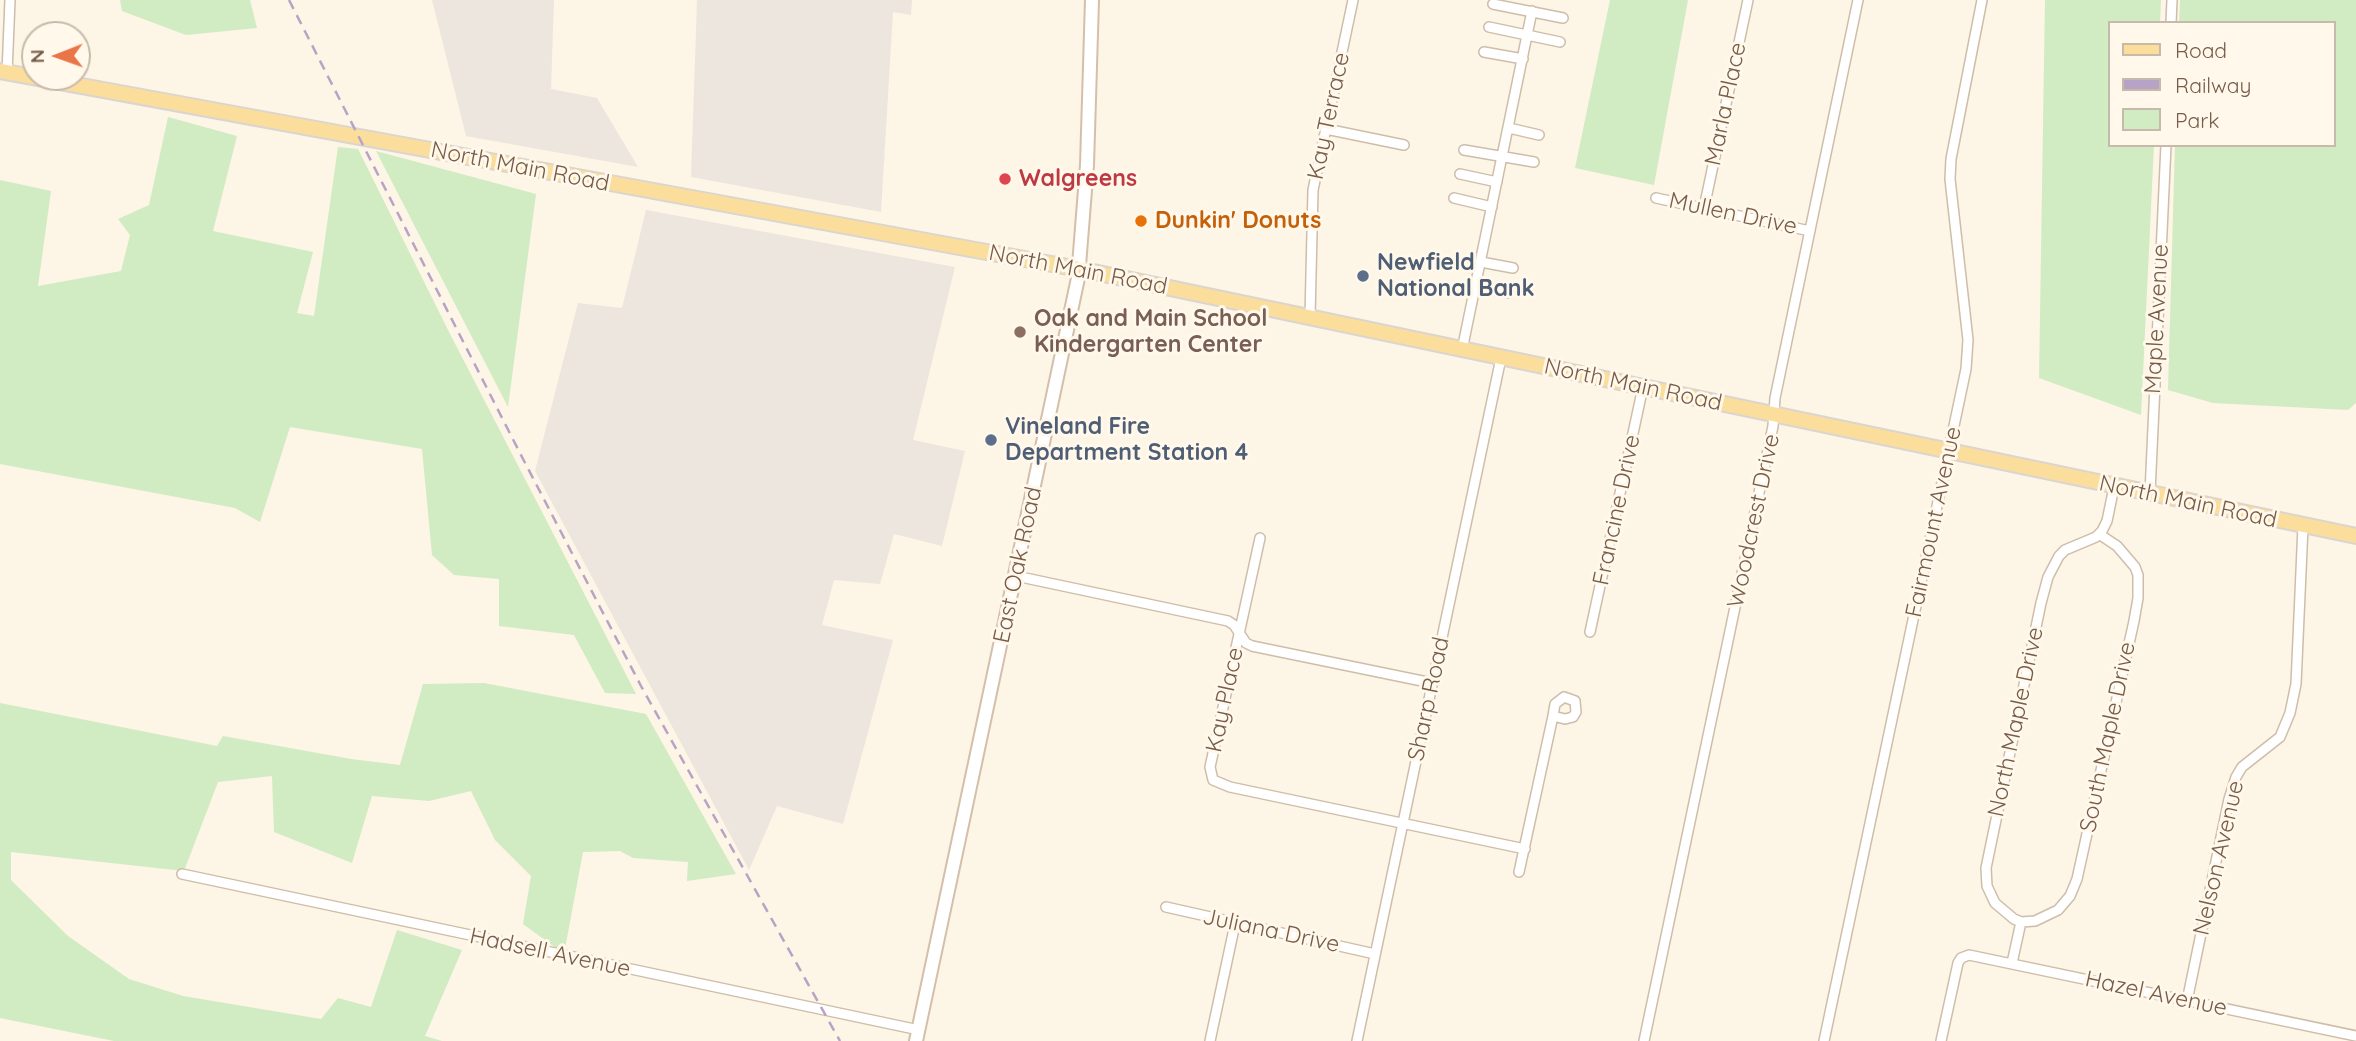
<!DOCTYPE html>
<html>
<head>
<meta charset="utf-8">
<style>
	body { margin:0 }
	#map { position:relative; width:2356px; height:1041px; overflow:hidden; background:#fdf5e5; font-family:Quicksand,sans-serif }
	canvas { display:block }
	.legend { position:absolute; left:2108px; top:21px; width:228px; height:126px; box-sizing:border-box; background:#fff8eb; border:2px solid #c8baaa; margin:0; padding:9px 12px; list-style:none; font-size:21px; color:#765c49 }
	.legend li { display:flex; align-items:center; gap:14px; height:35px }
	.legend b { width:35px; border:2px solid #c8baaa }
	.north { position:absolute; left:21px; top:21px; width:70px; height:70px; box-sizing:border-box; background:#fff8eb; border:2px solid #c8baaa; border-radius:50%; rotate:269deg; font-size:19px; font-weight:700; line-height:28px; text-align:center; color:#765c49 }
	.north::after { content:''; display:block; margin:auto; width:24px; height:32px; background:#e97548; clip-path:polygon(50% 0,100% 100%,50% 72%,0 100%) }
</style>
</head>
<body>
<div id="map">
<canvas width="2356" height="1041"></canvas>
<ul class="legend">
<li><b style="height:9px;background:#fcde9c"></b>Road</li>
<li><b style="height:9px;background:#b8a3c7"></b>Railway</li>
<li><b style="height:19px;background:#d1ebc3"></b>Park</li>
</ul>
<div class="north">N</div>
</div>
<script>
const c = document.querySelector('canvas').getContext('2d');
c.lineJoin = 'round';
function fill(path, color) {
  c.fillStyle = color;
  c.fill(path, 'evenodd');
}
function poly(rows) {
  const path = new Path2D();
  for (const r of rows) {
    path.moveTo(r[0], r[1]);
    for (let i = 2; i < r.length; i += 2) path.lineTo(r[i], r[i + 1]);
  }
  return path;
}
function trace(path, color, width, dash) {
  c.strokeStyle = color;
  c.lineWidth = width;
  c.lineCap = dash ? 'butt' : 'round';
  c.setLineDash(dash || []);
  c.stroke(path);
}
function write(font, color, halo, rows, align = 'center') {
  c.font = font + ' Quicksand,sans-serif';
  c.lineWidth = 6;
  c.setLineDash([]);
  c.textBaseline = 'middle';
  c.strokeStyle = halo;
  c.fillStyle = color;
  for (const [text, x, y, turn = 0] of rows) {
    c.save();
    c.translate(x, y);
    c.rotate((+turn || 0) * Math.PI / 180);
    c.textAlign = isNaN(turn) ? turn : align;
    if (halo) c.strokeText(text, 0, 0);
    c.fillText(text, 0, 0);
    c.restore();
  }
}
const industrial = poly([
	[432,0,554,0,551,89,597,98,638,167,466,136],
	[697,0,912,0,911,15,893,12,881,212,691,177],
	[646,210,955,267,913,440,965,451,942,546,894,534,880,584,834,580,822,625,893,640,843,824,777,806,749,870,535,471,578,303,622,308]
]);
const green = poly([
	[120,0,250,0,257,28,186,35,122,11],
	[1610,0,1688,0,1654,185,1575,168],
	[2045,0,2161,0,2160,23,2109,23,2109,145,2154,145,2141,415,2039,378],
	[2180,0,2356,0,2356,403,2348,410,2213,403,2168,390,2175,145,2333,145,2333,23,2179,23],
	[168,117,237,136,213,231,313,252,297,313,314,316,338,147,358,149,449,332,636,694,605,693,574,635,499,626,499,579,454,575,432,555,422,449,290,427,260,522,235,508,0,464,0,180,51,191,38,286,121,271,130,235,118,219,149,205],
	[376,151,536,194,508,407],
	[484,683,646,714,736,874,687,881,688,862,633,858,620,851,583,852,564,954,523,924,531,876,495,840,471,791,429,801,372,796,352,863,274,832,272,776,218,782,184,871,11,852,11,880,68,936,129,979,183,996,321,1019,338,998,371,1007,397,930,462,950,425,1036,442,1041,114,1041,0,1018,0,703,217,746,223,736,351,759,400,765,423,684]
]);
const street = poly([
	[1493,4,1563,18],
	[2171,23,2172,0],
	[1489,27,1560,42],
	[1484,52,1523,59],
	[7,73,10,0],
	[1509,128,1539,135],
	[1326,129,1404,145],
	[1464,150,1534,162],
	[1460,174,1497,182],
	[1454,198,1492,207],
	[1656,198,1810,231],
	[1704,208,1748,0],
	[1481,262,1513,268],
	[1476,287,1509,293],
	[1310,317,1313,190,1353,0],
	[1462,350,1532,11],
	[2150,493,2166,145],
	[2099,534,2117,546,2135,567,2138,575,2138,598,2134,621,2077,879,2070,896,2058,910,2035,921,2021,922,2014,919,1995,903,1987,886,1986,868,2041,603,2048,577,2059,556,2065,550,2096,537,2102,531,2107,521,2114,487],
	[1260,538,1210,767,1213,780,1230,787,1525,849],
	[1016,576,1228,621,1234,625,1246,643,1252,646,1432,683],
	[1590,632,1643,387],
	[1564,697,1575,701,1576,712,1573,717,1565,719,1553,716,1555,704,1564,697],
	[1519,872,1553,716],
	[182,874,919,1030],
	[1166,907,1375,954],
	[2012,963,2021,922],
	[2187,1001,2229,799,2236,777,2242,767,2280,737,2290,713,2296,684,2303,526],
	[1210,1041,1235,924],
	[1357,1041,1501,358],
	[1644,1041,1773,426,1775,398,1858,0],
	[1824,1041,1966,369,1968,340,1950,179,1951,159,1982,0],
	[1941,1041,1958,963,1961,958,1969,955,2356,1036]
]);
const secondary = poly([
	[916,1041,1078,278,1087,165,1092,0]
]);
const primary = poly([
	[0,71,1079,269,2356,536]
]);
const rail = poly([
	[289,0,522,457,641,686,840,1041]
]);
const markers = [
	[1005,179,7,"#e0444e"],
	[1141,221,7,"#e8710a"],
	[1363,276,7,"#5c6f8a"],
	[1020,332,7,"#8d6e63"],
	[991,440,7,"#5c6f8a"]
];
const streetNames = [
	["Marla Place",1726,104,-78],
	["Kay Terrace",1329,116,-78],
	["North Main Road",520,167,11],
	["Mullen Drive",1733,214,12],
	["North Main Road",1078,270,11],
	["Maple Avenue",2157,319,-87],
	["North Main Road",1633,385,12],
	["North Main Road",2188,502,12],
	["Francine Drive",1617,510,-78],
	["Woodcrest Drive",1754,521,-78],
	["Fairmount Avenue",1934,522,-78],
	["East Oak Road",1018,565,-78],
	["Sharp Road",1429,699,-78],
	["Kay Place",1225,700,-78],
	["North Maple Drive",2016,722,-78],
	["South Maple Drive",2108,737,-78],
	["Nelson Avenue",2219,858,-77],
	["Juliana Drive",1271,931,12],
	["Hadsell Avenue",550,953,12],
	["Hazel Avenue",2156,994,12]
];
const healthNames = [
	["Walgreens",1019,179]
];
const foodNames = [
	["Dunkin' Donuts",1155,221]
];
const serviceNames = [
	["Newfield",1377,263],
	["National Bank",1377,289],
	["Vineland Fire",1005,427],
	["Department Station 4",1005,453]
];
const educationNames = [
	["Oak and Main School",1034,319],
	["Kindergarten Center",1034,345]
];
fill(industrial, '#ece6df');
fill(green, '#d1ebc3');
trace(street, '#cebdab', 12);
trace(secondary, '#d4bfab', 16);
trace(primary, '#dbd5d0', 18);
trace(street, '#fff', 9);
trace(secondary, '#fff', 12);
trace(primary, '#fcde9c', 14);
trace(rail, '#b8a3c7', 2.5, [10, 7]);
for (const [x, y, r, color] of markers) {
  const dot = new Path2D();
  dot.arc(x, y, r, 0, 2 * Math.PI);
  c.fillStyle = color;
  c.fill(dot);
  trace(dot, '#fff8eb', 2.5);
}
write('23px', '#765c49', '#fff8eb', streetNames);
write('bold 23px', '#be3a42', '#fff8eb', healthNames, 'left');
write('bold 23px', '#c56008', '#fff8eb', foodNames, 'left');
write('bold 23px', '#4e5e75', '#fff8eb', serviceNames, 'left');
write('bold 23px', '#785e54', '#fff8eb', educationNames, 'left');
</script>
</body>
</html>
